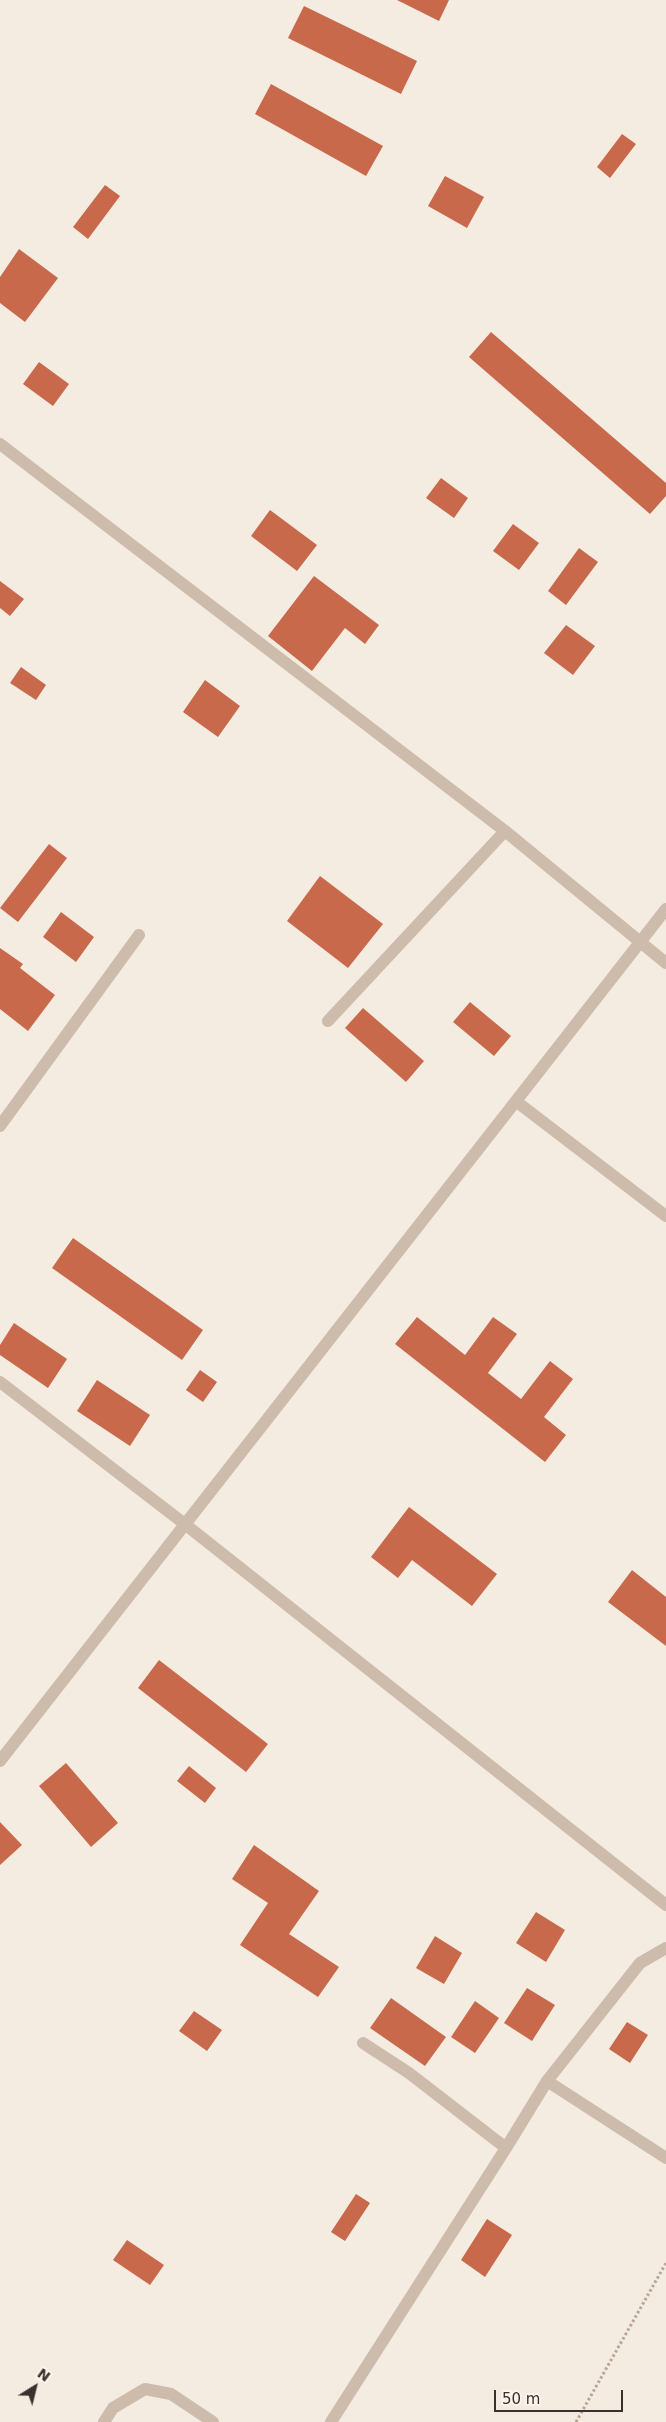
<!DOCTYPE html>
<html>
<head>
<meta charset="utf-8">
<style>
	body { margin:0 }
	#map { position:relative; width:666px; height:2422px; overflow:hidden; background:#f4ebe1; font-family:"DejaVu Sans",sans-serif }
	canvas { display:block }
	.north { position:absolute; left:10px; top:2362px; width:50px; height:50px; -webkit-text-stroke:4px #fbf5ee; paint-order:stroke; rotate:36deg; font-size:14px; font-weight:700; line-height:20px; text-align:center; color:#3b302b }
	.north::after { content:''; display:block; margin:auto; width:18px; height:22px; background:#3b302b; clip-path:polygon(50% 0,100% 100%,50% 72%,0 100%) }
	.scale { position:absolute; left:494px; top:2390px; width:129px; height:22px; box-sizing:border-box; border:2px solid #3b302b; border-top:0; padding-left:6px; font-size:15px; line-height:18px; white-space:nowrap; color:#3b302b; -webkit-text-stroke:4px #fbf5ee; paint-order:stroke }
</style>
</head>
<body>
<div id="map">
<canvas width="666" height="2422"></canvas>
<div class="north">N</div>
<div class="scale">50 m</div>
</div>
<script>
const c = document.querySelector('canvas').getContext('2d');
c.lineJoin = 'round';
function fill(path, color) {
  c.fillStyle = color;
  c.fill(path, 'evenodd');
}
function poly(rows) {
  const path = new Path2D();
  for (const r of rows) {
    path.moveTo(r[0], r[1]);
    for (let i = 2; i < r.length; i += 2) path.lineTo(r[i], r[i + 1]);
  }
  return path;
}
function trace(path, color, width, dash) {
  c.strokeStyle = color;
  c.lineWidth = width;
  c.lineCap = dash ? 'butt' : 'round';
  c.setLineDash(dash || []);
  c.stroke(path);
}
const building = poly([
	[397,0,449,0,439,21],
	[304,6,417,61,401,94,288,38],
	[271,84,383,146,366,176,255,114],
	[622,134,636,144,610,178,597,167],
	[445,176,484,197,467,228,428,206],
	[105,185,120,196,88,239,73,227],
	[19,249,58,278,25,322,0,303,0,277],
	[491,332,666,483,666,496,650,514,469,357],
	[39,362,69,384,53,406,23,384],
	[441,478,468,498,454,518,426,498],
	[270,510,317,545,297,571,251,536],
	[513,524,539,543,519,570,493,551],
	[579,548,598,562,566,605,548,591],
	[314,576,379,625,365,644,345,628,312,671,268,636],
	[0,581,24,599,10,616,0,608],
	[566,625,595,646,573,675,544,653],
	[21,667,46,685,36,700,10,683],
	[205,680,240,706,218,737,183,712],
	[49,844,67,858,18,922,0,908],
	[320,876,383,924,348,968,287,921],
	[61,912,94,937,76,962,43,937],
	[0,948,23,964,20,968,55,995,28,1031,0,1009],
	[470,1002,511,1036,494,1056,453,1022],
	[363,1008,424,1061,406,1082,345,1028],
	[73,1238,203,1330,182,1360,52,1268],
	[417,1317,465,1355,493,1317,517,1334,488,1373,521,1399,550,1361,573,1379,544,1417,566,1435,545,1462,395,1344],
	[14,1323,67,1359,48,1388,0,1355,0,1345],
	[200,1370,217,1382,203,1402,186,1390],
	[97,1380,150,1415,130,1446,77,1411],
	[409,1507,497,1574,472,1606,412,1560,398,1578,371,1557],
	[632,1570,666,1597,666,1646,608,1602],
	[159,1660,268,1744,246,1772,138,1688],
	[66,1763,118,1823,91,1847,39,1786],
	[189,1766,216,1788,205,1803,177,1781],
	[0,1822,22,1845,0,1865],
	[254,1845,319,1891,289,1934,339,1967,318,1997,240,1945,268,1903,232,1879],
	[536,1912,565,1930,546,1962,516,1943],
	[435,1936,462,1953,444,1984,416,1968],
	[527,1988,555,2005,532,2041,504,2023],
	[391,1998,446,2037,425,2066,370,2028],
	[475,2001,499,2018,475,2053,451,2037],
	[194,2011,222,2030,207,2051,179,2031],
	[627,2022,648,2035,630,2063,609,2049],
	[356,2194,370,2203,345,2241,331,2232],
	[487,2219,512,2235,485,2277,461,2260],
	[127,2240,164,2265,150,2285,113,2260]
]);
const path = poly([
	[576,2422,666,2263]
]);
const minor = poly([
	[0,444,505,831,666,963],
	[328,1021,505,831],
	[517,1102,666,1216],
	[0,1126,139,935],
	[0,1382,186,1525,666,1905],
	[0,1761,666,909],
	[363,2043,409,2073,506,2148,547,2081,640,1963,666,1948],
	[547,2081,666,2158],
	[104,2422,113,2408,145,2389,171,2394,213,2422],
	[331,2422,506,2148]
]);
fill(building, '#c8694b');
trace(path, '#b9a596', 3, [2.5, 2.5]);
trace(minor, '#cdbbac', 12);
</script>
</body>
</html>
